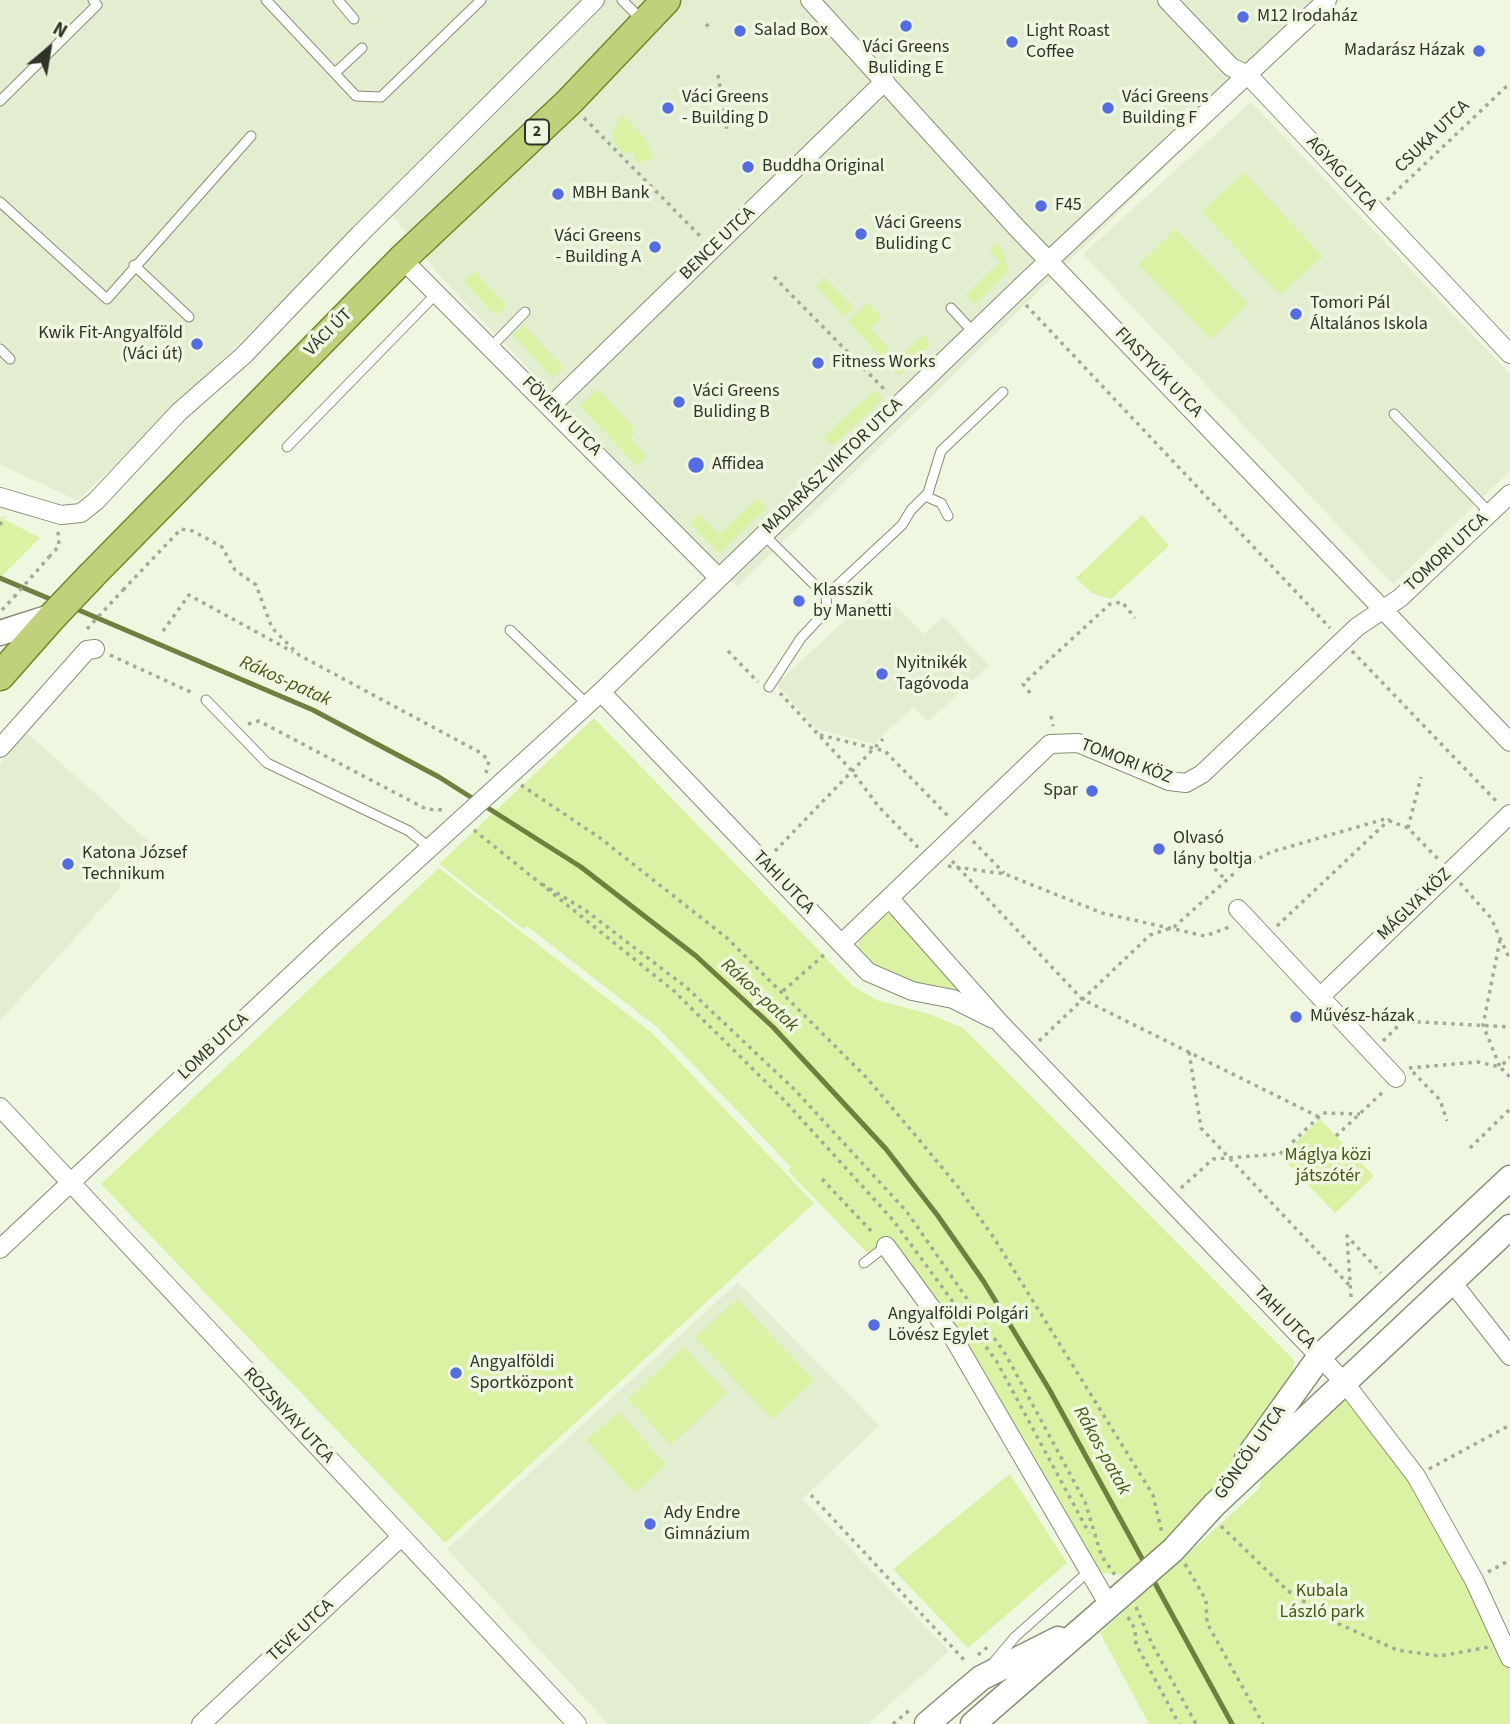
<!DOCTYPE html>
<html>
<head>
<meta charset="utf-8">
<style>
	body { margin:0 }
	#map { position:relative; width:1510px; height:1724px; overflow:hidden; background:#f0f7e0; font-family:"Source Sans 3",sans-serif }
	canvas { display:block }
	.north { position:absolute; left:14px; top:14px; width:70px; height:70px; -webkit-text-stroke:5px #f0f7e0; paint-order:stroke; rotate:30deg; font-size:19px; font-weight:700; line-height:28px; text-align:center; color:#30332a }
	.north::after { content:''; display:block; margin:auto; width:24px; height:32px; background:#30332a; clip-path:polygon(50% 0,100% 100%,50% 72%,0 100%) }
</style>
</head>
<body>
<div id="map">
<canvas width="1510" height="1724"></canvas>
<div class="north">N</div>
</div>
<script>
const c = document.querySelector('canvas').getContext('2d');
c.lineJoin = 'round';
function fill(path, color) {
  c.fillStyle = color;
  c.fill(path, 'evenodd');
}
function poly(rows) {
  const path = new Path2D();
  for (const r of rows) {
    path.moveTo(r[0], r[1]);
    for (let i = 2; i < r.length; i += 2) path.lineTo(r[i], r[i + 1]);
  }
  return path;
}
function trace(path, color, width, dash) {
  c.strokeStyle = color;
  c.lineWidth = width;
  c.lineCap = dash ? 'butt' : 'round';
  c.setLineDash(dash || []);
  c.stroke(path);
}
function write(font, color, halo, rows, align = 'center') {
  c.font = font + ' "Source Sans 3",sans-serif';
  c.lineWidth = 7;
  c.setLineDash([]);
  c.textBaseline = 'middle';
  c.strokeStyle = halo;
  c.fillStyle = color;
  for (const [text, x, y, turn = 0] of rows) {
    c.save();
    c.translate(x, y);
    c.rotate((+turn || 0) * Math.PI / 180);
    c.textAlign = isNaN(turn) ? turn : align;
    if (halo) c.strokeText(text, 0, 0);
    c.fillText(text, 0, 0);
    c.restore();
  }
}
const built = poly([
	[0,0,1342,0,1259,75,737,587,437,273,383,202,78,501,0,464],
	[1251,102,1510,374,1510,471,1393,584,1083,254],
	[869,598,883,614,894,604,924,634,943,617,989,665,928,722,913,707,874,744,817,729,776,684],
	[27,733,154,846,120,883,121,887,0,1021,0,764],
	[738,1282,879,1426,802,1499,949,1651,868,1724,608,1724,447,1549]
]);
const green = poly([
	[622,114,644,137,654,158,637,163,632,151,624,154,613,142,612,134],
	[1244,173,1322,256,1280,295,1202,212],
	[1176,229,1248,304,1211,339,1139,264],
	[996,244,1004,252,1008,272,974,305,966,296,1000,262,989,250],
	[475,272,507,306,496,316,464,281],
	[824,278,854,308,844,317,816,286],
	[867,303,882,318,870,328,889,349,881,357,848,321],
	[523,325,564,368,553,378,513,335],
	[923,335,931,344,899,376,885,361,892,354,898,359],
	[598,389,634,428,631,440,647,456,637,466,580,406],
	[875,390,883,399,832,446,824,437],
	[758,498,767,507,719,553,690,523,699,514,719,535],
	[1142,515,1169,546,1111,599,1092,593,1076,578],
	[0,517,40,538,0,578],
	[594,718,853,986,876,1000,929,1014,963,1028,1294,1360,1292,1375,1263,1413,1212,1497,1130,1575,1088,1572,1020,1449,886,1247,871,1257,788,1171,791,1167,658,1028,527,926,523,929,439,864],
	[439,868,653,1034,814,1203,445,1543,101,1184],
	[886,914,893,914,962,987,958,993,902,980,879,969,862,951,858,946,860,939],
	[1320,1119,1374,1176,1335,1213,1281,1156],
	[737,1299,814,1380,772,1419,695,1338],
	[684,1347,727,1393,671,1445,628,1399],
	[1344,1382,1416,1476,1510,1658,1510,1724,1149,1724,1100,1633,1259,1489,1267,1454],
	[619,1412,666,1465,634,1493,587,1440],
	[1010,1474,1067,1563,968,1648,893,1569]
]);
const stream = poly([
	[0,578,55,601],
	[74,608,313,710,439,777,581,867,696,956,773,1027,886,1149,938,1216,984,1282,1049,1389,1145,1564],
	[1151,1576,1232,1724]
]);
const path = poly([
	[706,24,711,29],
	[718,75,727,130],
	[584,118,701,237],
	[1387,200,1510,83],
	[774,277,887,392],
	[1026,305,1330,628],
	[0,525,4,517],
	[49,557,59,546,58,531],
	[123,590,181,529,193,531,222,547,235,570,256,585,272,628,299,655,481,753,489,761,486,773],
	[2,610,14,597],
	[163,631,189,595,293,652],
	[728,651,758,682],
	[1352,651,1497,802],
	[110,655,195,694],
	[780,693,852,771,879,807,917,846,916,850],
	[1030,693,1023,684,1110,604,1122,602,1135,618],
	[1051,716,1053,726],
	[248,724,259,721,426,809,445,810],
	[820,735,885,751,950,818],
	[521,785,600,838,727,938,866,1077,916,1136,958,1187,994,1238,1153,1495,1162,1533],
	[1408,828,1421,777],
	[474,830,674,991,784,1100,893,1220,997,1362,1089,1533],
	[973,841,1004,873],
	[775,851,883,739],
	[952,861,1082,999,1319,1117],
	[1200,861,1210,864,1226,880],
	[948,866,1005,874,1102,913,1205,936,1232,926],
	[1460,883,1491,918,1510,960],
	[542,884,585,910,686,987,795,1090,907,1212,1006,1355,1085,1502,1101,1554],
	[1277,926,1390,819],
	[1500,940,1483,1025,1500,1067,1510,1057],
	[783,991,826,953],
	[1039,1041,1150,935,1174,927,1239,869,1271,852,1385,819,1408,828,1438,859],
	[1383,1041,1403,1021,1510,1027],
	[1189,1052,1201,1128,1351,1287],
	[1409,1068,1478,1062,1500,1067,1510,1077],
	[1413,1072,1440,1100,1447,1121],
	[1336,1136,1385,1090],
	[1470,1148,1510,1109],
	[822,1179,874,1234],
	[1181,1188,1213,1159,1280,1154,1323,1113,1360,1114],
	[1351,1297,1347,1236,1381,1273],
	[1429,1469,1510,1425],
	[811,1495,967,1663],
	[1221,1526,1288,1591,1339,1624,1397,1650,1440,1656,1489,1647],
	[1103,1558,1115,1575],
	[1185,1564,1206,1600,1207,1623,1263,1724],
	[1488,1572,1510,1560],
	[1136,1607,1152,1644,1196,1724],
	[1128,1617,1135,1629,1136,1644,1179,1724],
	[978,1655,991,1644],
	[893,1724,912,1708]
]);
const lane = poly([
	[266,0,356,96,381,97,481,0],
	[338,0,354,19],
	[622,0,643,21],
	[335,73,362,48],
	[0,101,97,5,93,0],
	[0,202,107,299,251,136],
	[134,265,189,317],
	[951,308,974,333],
	[491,347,525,312],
	[0,349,10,359],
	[1394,414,1490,513],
	[287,447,437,293],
	[925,496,941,503,948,516],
	[764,535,826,596,902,525,911,510,928,493,941,451,1003,392],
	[510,630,587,704],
	[769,687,801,638,827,610,826,596],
	[206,700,267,763,409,831,430,848],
	[864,1263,886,1246],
	[993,1663,1015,1637,1088,1572]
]);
const street = poly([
	[810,0,1016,227,1510,742],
	[1167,0,1231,67,1248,75,1510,354],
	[402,259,718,577],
	[551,406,885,81],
	[0,497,61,515,81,513,96,501,179,412,244,355,360,234,595,0],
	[601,692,868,972,912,991,953,999,993,1019],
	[0,748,87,650,95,649],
	[890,899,999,1022,1344,1382,1416,1476,1474,1580,1510,1658],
	[1238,909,1396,1078],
	[841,944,1050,744,1078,743,1169,781,1186,783,1202,774,1357,627,1400,598,1510,494],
	[1320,997,1510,814],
	[0,1107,577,1724],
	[886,1246,954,1339,1110,1607],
	[0,1249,332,937,601,692,1026,282,1327,0],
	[1452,1282,1510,1356],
	[201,1724,401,1537]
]);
const secondary = poly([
	[0,633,53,616],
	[1247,1458,1320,1356,1510,1178],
	[927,1724,981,1678,1058,1639],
	[973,1724,1173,1550,1214,1505,1510,1227]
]);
const primary = poly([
	[92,575,402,259,569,102,666,0],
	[0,676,53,616]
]);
const pathBridge = poly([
	[14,597,49,557],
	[87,629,123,590]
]);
const primaryBridge = poly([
	[53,616,92,575]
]);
const markers = [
	[1243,17,7,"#556de2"],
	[906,26,7,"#556de2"],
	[740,31,7,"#556de2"],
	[1012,42,7,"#556de2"],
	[1479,51,7,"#556de2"],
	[668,108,7,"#556de2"],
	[1108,108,7,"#556de2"],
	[748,167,7,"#556de2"],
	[558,194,7,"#556de2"],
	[1041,206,7,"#556de2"],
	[861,234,7,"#556de2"],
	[655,247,7,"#556de2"],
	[1296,314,7,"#556de2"],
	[197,344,7,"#556de2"],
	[818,363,7,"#556de2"],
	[679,402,7,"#556de2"],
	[696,465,9,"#556de2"],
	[799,601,7,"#556de2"],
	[882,674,7,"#556de2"],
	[1092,791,7,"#556de2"],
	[1159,849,7,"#556de2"],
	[68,864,7,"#556de2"],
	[1296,1017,7,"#556de2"],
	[874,1325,7,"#556de2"],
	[456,1373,7,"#556de2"],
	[650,1524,7,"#556de2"]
];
const shields = [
	[537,132,24]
];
const shieldNames = [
	["2",537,132]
];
const poiNames = [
	["M12 Irodaház",1257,17],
	["Salad Box",754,31],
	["Light Roast",1026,32],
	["Coffee",1026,53],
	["Váci Greens",906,48,"center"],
	["Buliding E",906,69,"center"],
	["Madarász Házak",1465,51,"right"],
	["Váci Greens",682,98],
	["- Building D",682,119],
	["Váci Greens",1122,98],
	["Building F",1122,119],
	["Buddha Original",762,167],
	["MBH Bank",572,194],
	["F45",1055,206],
	["Váci Greens",875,224],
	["Buliding C",875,245],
	["Váci Greens",641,237,"right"],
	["- Building A",641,258,"right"],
	["Tomori Pál",1310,304],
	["Általános Iskola",1310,325],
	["Kwik Fit-Angyalföld",183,334,"right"],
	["(Váci út)",183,355,"right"],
	["Fitness Works",832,363],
	["Váci Greens",693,392],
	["Buliding B",693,413],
	["Affidea",712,465],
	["Klasszik",813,591],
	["by Manetti",813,612],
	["Nyitnikék",896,664],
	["Tagóvoda",896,685],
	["Spar",1078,791,"right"],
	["Olvasó",1173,839],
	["lány boltja",1173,860],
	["Katona József",82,854],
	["Technikum",82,875],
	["Művész-házak",1310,1017],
	["Angyalföldi Polgári",888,1315],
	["Lövész Egylet",888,1336],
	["Angyalföldi",470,1363],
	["Sportközpont",470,1384],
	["Ady Endre",664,1514],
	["Gimnázium",664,1535]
];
const streetNames = [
	["CSUKA UTCA",1433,137,-44],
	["AGYAG UTCA",1341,174,47],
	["BENCE UTCA",718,244,-44],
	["VÁCI ÚT",329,333,-45],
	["FIASTYÚK UTCA",1158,373,46],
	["FÖVENY UTCA",561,417,45],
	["MADARÁSZ VIKTOR UTCA",833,467,-44],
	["TOMORI UTCA",1447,553,-43],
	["TOMORI KÖZ",1126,762,21],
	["TAHI UTCA",783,883,46],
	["MÁGLYA KÖZ",1415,905,-44],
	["LOMB UTCA",214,1047,-43],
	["TAHI UTCA",1284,1318,46],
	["ROZSNYAY UTCA",288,1416,47],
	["GÖNCÖL UTCA",1251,1453,-55],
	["TEVE UTCA",301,1631,-43]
];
const parkNames = [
	["Máglya közi",1328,1156],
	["játszótér",1328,1177],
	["Kubala",1322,1592],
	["László park",1322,1613]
];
const waterNames = [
	["Rákos-patak",285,682,24],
	["Rákos-patak",759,996,43],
	["Rákos-patak",1101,1451,61]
];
fill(built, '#e3edcf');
fill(green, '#dbf1a3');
trace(stream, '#6e7f3f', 5);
trace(lane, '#878e78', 11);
trace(street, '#878e78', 20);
trace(secondary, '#878e78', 27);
trace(primary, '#728627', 31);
trace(path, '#a3a997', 3.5, [3.5, 5]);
trace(lane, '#fff', 9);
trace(street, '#fff', 18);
trace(secondary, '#fff', 24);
trace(primary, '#c0d17c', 28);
trace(primaryBridge, '#728627', 31, []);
trace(pathBridge, '#a3a997', 3.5, [3.5, 5]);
trace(primaryBridge, '#c0d17c', 28);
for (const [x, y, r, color] of markers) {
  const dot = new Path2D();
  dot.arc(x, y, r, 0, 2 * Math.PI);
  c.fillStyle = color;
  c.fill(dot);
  trace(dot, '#f0f7e0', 2.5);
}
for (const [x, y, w] of shields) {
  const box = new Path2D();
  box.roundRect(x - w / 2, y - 12.5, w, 25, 5);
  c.fillStyle = '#f0f7e0';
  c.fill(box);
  trace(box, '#30332a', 2);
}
write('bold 16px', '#30332a', null, shieldNames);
write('18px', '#30332a', '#f0f7e0', poiNames, 'left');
write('18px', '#30332a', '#f0f7e0', streetNames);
write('18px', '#485718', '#f0f7e0', parkNames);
write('italic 19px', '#4a591a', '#f0f7e0', waterNames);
</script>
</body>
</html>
